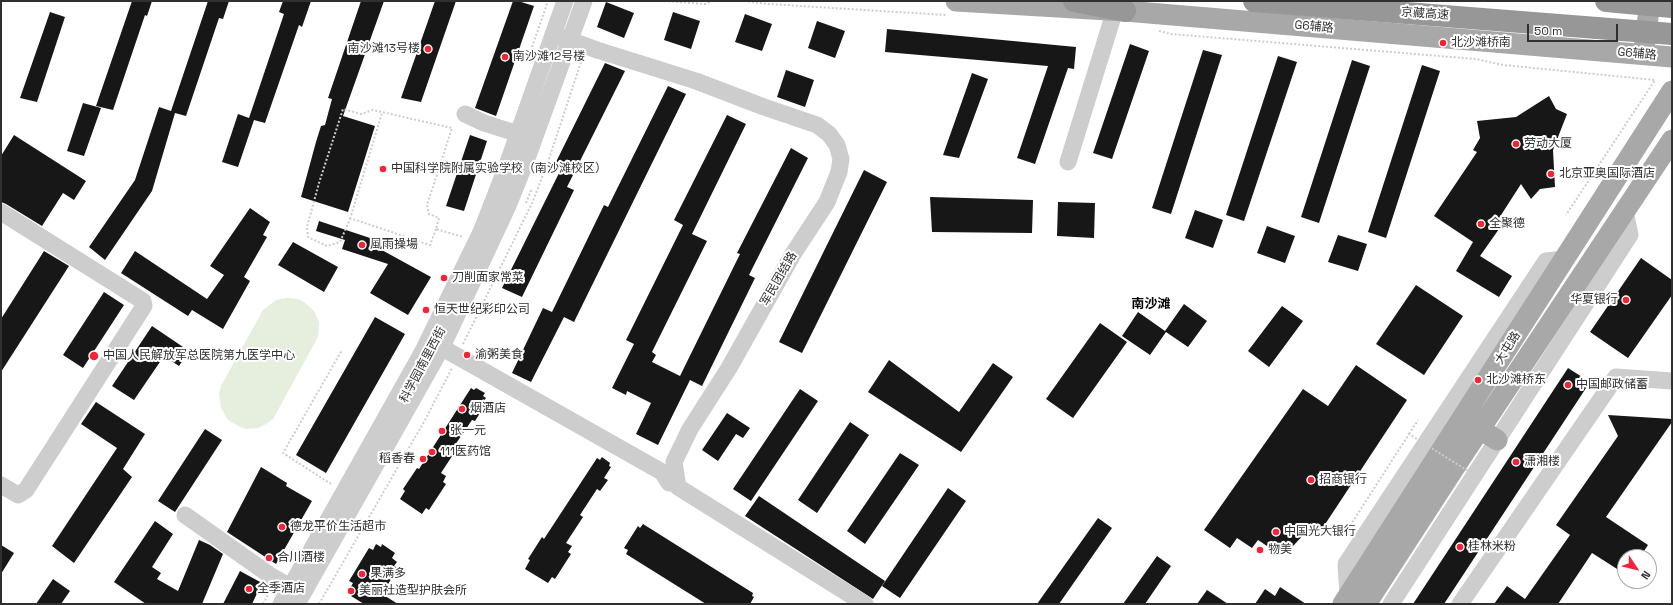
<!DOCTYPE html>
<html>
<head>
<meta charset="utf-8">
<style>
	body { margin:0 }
	#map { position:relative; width:1673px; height:605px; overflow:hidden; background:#fff; font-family:"Space Grotesk",sans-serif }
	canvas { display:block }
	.frame { position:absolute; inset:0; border:2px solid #303030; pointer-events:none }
	.north { position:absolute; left:1617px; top:549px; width:40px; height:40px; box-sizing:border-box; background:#fff; border:1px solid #acacac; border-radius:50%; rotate:125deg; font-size:11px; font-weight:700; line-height:16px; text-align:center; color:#303030 }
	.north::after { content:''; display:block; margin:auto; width:14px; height:18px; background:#f62336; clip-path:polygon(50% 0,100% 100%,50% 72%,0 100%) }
	.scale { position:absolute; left:1527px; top:24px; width:91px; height:18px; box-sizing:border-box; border:2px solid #303030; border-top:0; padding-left:5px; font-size:12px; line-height:14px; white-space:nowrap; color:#303030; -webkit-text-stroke:3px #fff; paint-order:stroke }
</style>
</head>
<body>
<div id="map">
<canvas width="1673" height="605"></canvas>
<div class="frame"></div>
<div class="north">N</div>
<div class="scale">50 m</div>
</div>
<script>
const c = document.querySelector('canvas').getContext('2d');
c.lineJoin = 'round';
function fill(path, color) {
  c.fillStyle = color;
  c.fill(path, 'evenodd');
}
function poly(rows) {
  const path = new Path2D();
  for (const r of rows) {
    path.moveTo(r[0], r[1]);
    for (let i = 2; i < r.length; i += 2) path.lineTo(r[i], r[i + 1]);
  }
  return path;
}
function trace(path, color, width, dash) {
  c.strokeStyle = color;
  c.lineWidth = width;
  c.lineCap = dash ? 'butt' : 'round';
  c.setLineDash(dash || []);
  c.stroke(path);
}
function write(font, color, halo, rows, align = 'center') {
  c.font = font + ' "Space Grotesk","Noto Sans SC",sans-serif';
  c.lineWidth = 4;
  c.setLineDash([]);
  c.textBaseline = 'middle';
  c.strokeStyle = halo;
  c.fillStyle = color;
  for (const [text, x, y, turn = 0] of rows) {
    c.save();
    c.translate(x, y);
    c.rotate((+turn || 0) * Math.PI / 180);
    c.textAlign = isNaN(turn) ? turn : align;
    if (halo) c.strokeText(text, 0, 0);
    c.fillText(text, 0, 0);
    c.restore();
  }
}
const green = poly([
	[286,298,298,299,304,302,314,311,319,322,318,337,273,419,268,423,258,428,246,429,240,427,228,420,221,408,219,394,221,386,263,310,276,300]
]);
const building = poly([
	[132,1,152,1,147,16,145,15,113,110,96,106],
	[208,1,229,1,223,19,219,18,186,116,175,113,152,191,105,260,89,247,135,180,159,107,171,111],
	[283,1,311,1,302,27,299,25,265,123,254,120,238,167,222,162,238,114,249,118,284,14,279,12],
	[361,1,384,1,343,116,375,126,348,212,301,197,316,142,321,126,325,125,332,99,328,98],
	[435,1,456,1,421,102,401,98],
	[513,1,518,1,534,6,496,116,475,108],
	[606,2,634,13,624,38,597,27],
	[50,12,65,17,37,102,20,98],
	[673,12,700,21,691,49,664,40],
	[745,14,772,24,762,51,735,42],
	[817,21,845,31,835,58,808,48],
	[887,29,1076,47,1074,69,1068,68,1035,164,1017,158,1048,66,885,52],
	[1130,44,1149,51,1112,159,1093,153],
	[1203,50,1222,55,1171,214,1152,208],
	[1278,56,1297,62,1244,221,1226,215],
	[1352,60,1370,66,1319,223,1301,217],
	[605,63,625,71,567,187,574,190,522,297,502,288,563,165,556,162],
	[1422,65,1440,71,1386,238,1368,232],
	[786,70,814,80,805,107,777,97],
	[972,73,988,79,959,158,943,155],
	[668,86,686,94,574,322,564,317,531,382,512,373,543,308,552,312,604,205,608,207],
	[1549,96,1556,109,1567,114,1553,150,1555,187,1540,189,1531,199,1521,184,1494,226,1499,229,1480,256,1512,276,1499,297,1456,271,1473,242,1434,216,1477,152,1473,150,1480,138,1477,121,1516,117],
	[83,103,101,108,84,156,67,151],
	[727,115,746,124,692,234,707,241,652,352,656,355,652,362,680,376,740,254,737,253,791,148,808,158,749,275,755,278,702,386,690,380,658,445,636,434,651,403,627,391,626,395,612,388,634,344,626,340,683,225,674,220],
	[14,135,86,181,74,200,63,193,42,226,6,204,1,202,1,156],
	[470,135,487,141,464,211,446,206],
	[864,170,887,182,802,353,779,342],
	[930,197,1033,200,1032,233,932,232],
	[1058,202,1095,203,1094,238,1057,236],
	[250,208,270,222,263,235,267,237,244,277,250,281,223,329,192,310,188,316,121,273,135,251,207,299,224,275,210,266],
	[1195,210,1223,220,1213,248,1185,238],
	[319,221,382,242,380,249,431,277,408,315,370,293,388,264,342,249,345,240,316,231],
	[1267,226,1295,236,1285,263,1257,253],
	[1338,235,1367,244,1358,271,1328,262],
	[293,242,338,267,324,292,278,265],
	[44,251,69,266,1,372,1,319],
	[1641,258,1672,280,1672,295,1628,358,1590,332],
	[1416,285,1463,316,1424,375,1376,344],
	[104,292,124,305,83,368,63,355],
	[1184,304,1207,321,1188,347,1166,332,1150,355,1122,336,1138,312,1165,331],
	[1282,306,1303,321,1269,367,1248,351],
	[375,317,405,334,326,473,296,455],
	[1100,323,1127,342,1073,418,1046,399],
	[152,326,189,351,179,366,164,356,134,400,112,386],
	[889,360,959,412,993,363,1013,377,961,452,868,392],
	[1356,365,1407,400,1316,538,1307,531,1294,545,1289,549,1281,551,1273,550,1258,540,1252,548,1237,538,1230,548,1204,530,1303,389,1328,406],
	[1568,368,1590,382,1444,604,1413,604],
	[471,388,474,390,476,388,485,393,483,396,486,398,479,408,482,410,475,421,472,420,455,445,458,447,441,473,446,476,443,482,446,484,429,510,426,508,422,514,400,499,405,491,403,489,417,468,419,469],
	[800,389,818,401,751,501,733,489],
	[96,402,145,434,123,469,132,477,74,563,52,546,117,448,81,424],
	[727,413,750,428,743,438,736,434,718,461,702,450],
	[1608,415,1672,419,1672,422,1606,517,1648,545,1640,557,1625,557,1625,574,1592,553,1558,604,1494,604,1507,586,1525,599,1570,535,1556,525,1618,436],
	[850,422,869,435,817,513,798,500],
	[205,429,222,440,175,512,158,501],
	[900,453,919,465,865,544,847,531],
	[602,457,610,463,609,466,611,467,604,478,608,480,600,491,597,489,580,515,583,517,566,543,572,546,568,552,571,554,555,579,552,577,548,583,525,569,530,560,528,559,542,537,544,539,597,458,600,460],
	[261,467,287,483,286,486,312,501,276,564,227,532],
	[948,488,966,501,900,598,882,586],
	[759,496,885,581,873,599,745,516],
	[1098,518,1112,528,1059,604,1037,604],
	[155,521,173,534,152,567,161,573,157,579,178,591,199,540,210,545,223,554,202,604,146,604,114,582],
	[643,524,753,593,752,596,754,597,750,604,706,604,626,554,628,550,624,548,638,526,640,528],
	[376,544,381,547,382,544,395,553,392,558,397,562,394,566,398,568,382,594,398,604,364,604,351,596,353,593,349,590,353,583,349,581,369,548,373,550],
	[1,545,14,553,1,574],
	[1157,556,1171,566,1145,604,1123,604],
	[240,571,262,583,252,604,223,604],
	[53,579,70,591,61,604,36,604],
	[1280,587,1306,604,1255,604,1265,589,1275,596],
	[1207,590,1228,604,1197,604]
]);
const path = poly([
	[664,1,705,4,712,1],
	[744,1,768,4,946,15],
	[1159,31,1171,34,1476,59,1503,65,1655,80,1566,215],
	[532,47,548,1],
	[526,203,532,188],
	[350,219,382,113],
	[436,229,430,245,356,220,350,219,340,242,327,246,308,237,307,227,319,183,343,109,361,114,373,110,452,128,427,205,429,214,439,218,436,229,463,237],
	[463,344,533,201,548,162,582,59],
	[1409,434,1418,420],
	[331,484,283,453,342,350],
	[263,604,270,591],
	[319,604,425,420,452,368]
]);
const minor = poly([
	[553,34,597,50,696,81,764,107,817,125,829,134,837,145,841,159,839,172,827,202,793,254,729,368,690,429,674,462,678,487,865,604],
	[465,114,484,123,528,137],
	[1068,162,1115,10],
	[1,212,143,301,144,306,26,490,18,495,1,485],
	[432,342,662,472,669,483],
	[185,515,271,576,299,592],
	[1348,596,1346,564,1546,261,1565,259],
	[281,604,422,353,481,232,506,168,565,1],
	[297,604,442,347,507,208,526,161,584,1],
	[1391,604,1630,235,1625,211],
	[1460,604,1616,377,1672,381]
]);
const major = poly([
	[956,1,1125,11,1672,57],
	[1644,50,1650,1],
	[1480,429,1497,440],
	[1343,604,1672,91],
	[1366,604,1460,459,1672,140]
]);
const highway = poly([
	[1074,1,1125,11],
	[1254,1,1597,28]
]);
const pathBridge = poly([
	[1348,529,1409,434,1479,478,1416,577]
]);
const highwayBridge = poly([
	[1606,1,1672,7],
	[1597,28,1672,34]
]);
const markers = [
	[1443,43,4,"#f62336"],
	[428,49,4,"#f62336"],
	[505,57,4,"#f62336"],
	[1516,144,4,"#f62336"],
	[383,169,4,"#f62336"],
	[1551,174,4,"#f62336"],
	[1481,224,4,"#f62336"],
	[362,245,4,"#f62336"],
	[444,278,4,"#f62336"],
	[1626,300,4,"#f62336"],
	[426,310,4,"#f62336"],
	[467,355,4,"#f62336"],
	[94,356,5,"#f62336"],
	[1478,380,4,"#f62336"],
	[1568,385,4,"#f62336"],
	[462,409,4,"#f62336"],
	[442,431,4,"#f62336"],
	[432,452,4,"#f62336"],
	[423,459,4,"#f62336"],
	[1516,462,4,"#f62336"],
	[1311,480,4,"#f62336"],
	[282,527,4,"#f62336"],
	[1276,532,4,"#f62336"],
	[1460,547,4,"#f62336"],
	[1260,550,4,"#f62336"],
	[269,558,4,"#f62336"],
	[362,574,4,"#f62336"],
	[249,589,4,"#f62336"],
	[351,591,4,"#f62336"]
];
const streetNames = [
	["京藏高速",1425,14,4],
	["G6辅路",1314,27,5],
	["G6辅路",1637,54,5],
	["军民团结路",779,279,-60],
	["大屯路",1508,348,-58],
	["科学园南里西街",423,365,-62]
];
const poiNames = [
	["北沙滩桥南",1451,43],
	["南沙滩13号楼",420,49,"right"],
	["南沙滩12号楼",513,57],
	["劳动大厦",1524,144],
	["中国科学院附属实验学校（南沙滩校区）",391,169],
	["北京亚奥国际酒店",1559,174],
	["全聚德",1489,224],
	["風雨操場",370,245],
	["刀削面家常菜",452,278],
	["华夏银行",1618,300,"right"],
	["恒天世纪彩印公司",434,310],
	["渝粥美食",475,355],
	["中国人民解放军总医院第九医学中心",103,356],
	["北沙滩桥东",1486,380],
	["中国邮政储蓄",1576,385],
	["烟酒店",470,409],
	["张一元",450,431],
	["111医药馆",440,452],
	["稻香春",415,459,"right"],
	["潇湘楼",1524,462],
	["招商银行",1319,480],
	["德龙平价生活超市",290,527],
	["中国光大银行",1284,532],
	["桂林米粉",1468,547],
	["物美",1268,550],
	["合川酒楼",277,558],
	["果满多",370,574],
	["全季酒店",257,589],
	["美丽社造型护肤会所",359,591]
];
const neighbourhoodNames = [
	["南沙滩",1151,304]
];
fill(green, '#e6eedd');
fill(building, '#171717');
trace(path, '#cdcdcd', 2, [2, 2]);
trace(minor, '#cdcdcd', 17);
trace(major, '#a8a8a8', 21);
trace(highway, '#979797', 22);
trace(pathBridge, '#cdcdcd', 2, [2, 2]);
trace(highwayBridge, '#979797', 22);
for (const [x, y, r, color] of markers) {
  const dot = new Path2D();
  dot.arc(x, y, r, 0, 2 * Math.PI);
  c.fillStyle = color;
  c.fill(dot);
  trace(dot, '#fff', 1.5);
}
write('12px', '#303030', '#fff', streetNames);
write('12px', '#303030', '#fff', poiNames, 'left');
write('bold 13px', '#000', '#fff', neighbourhoodNames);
</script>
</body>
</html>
